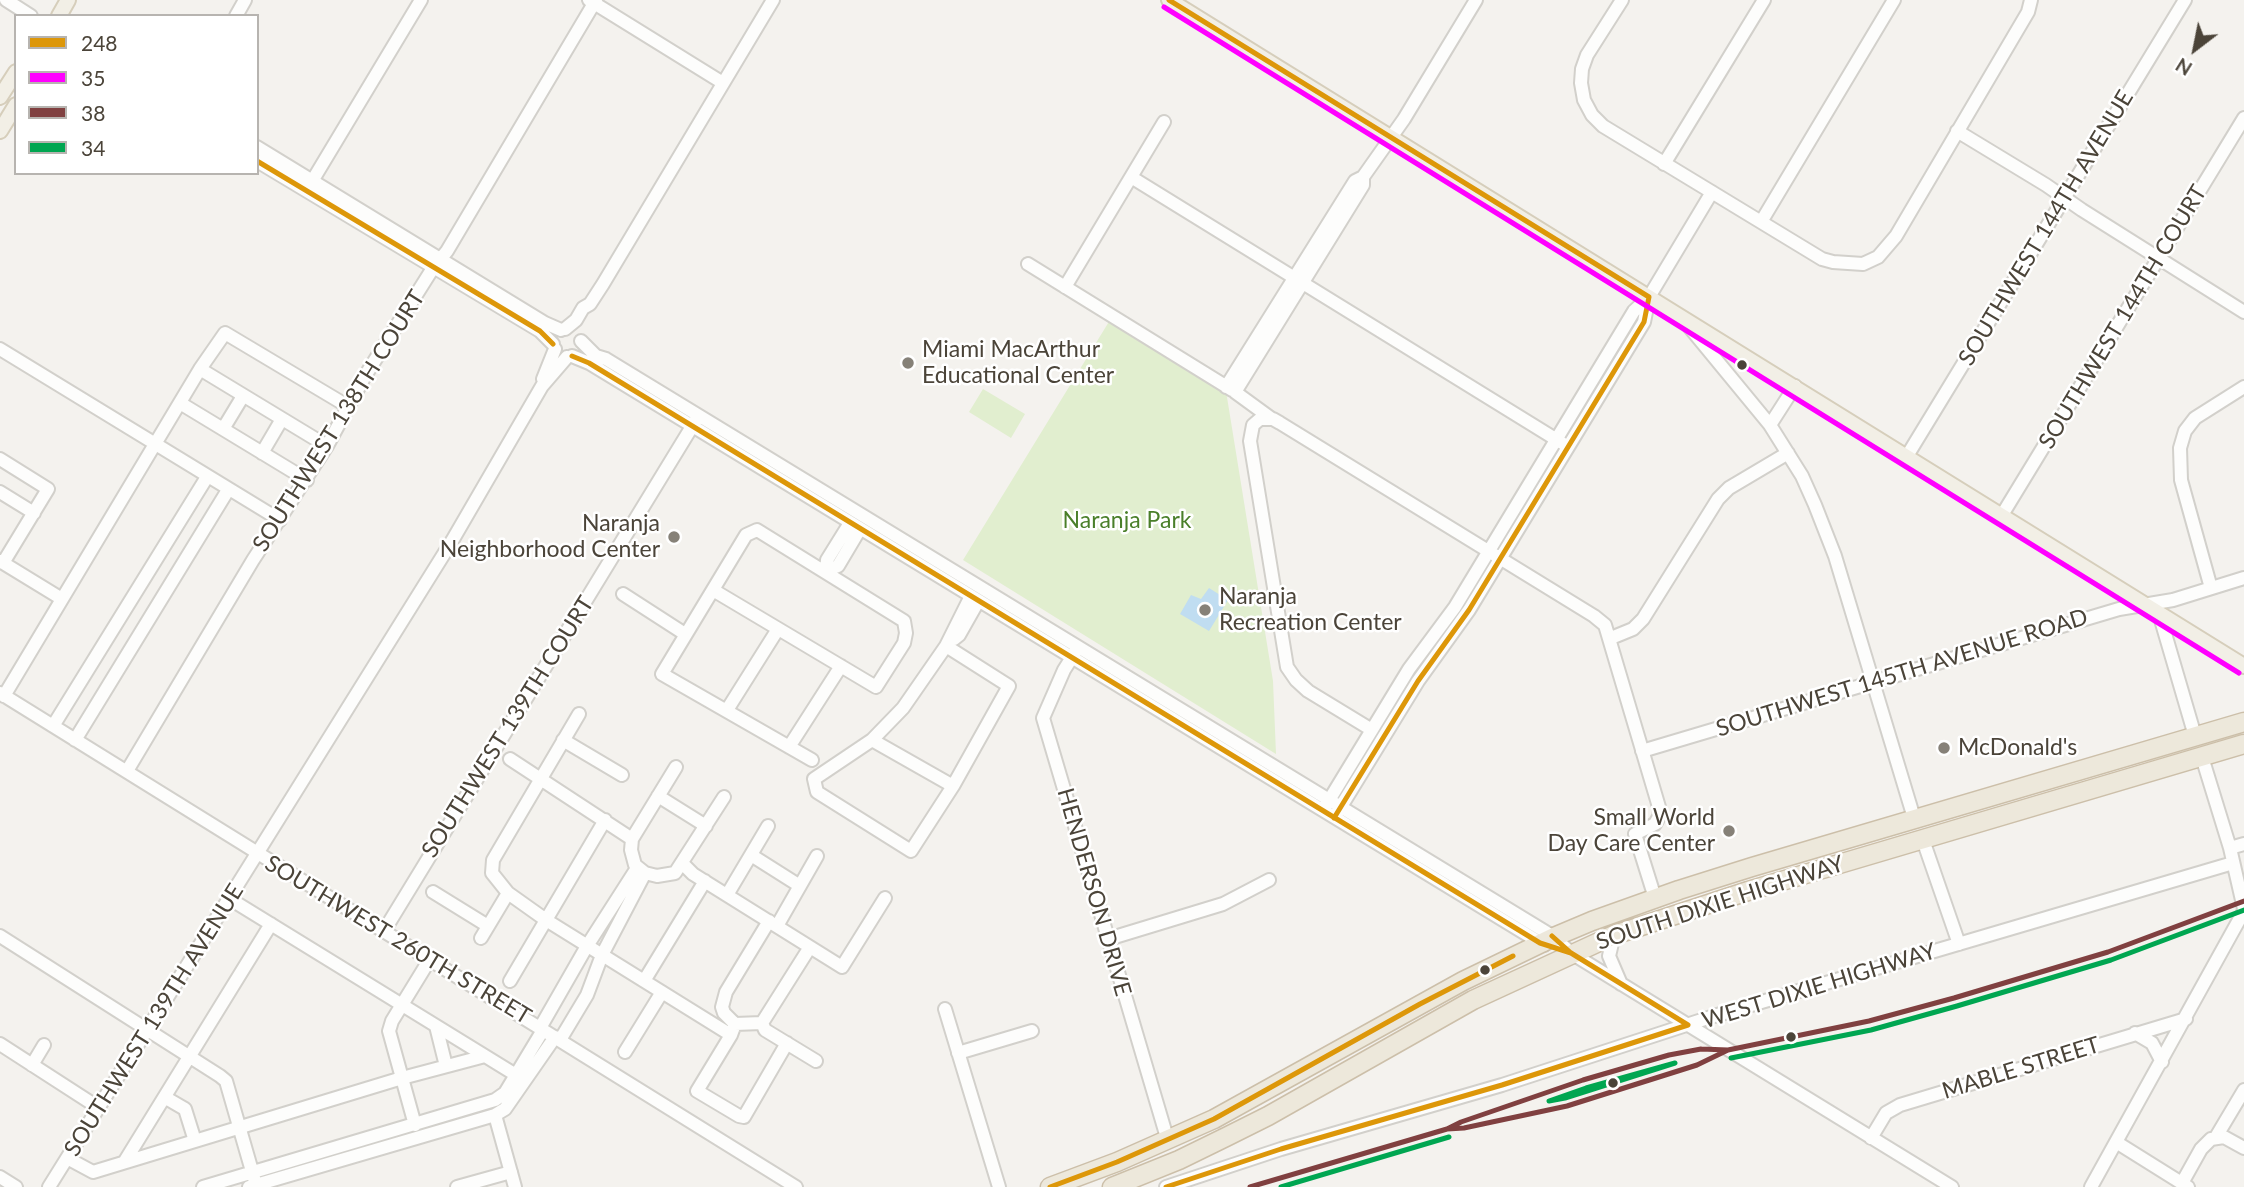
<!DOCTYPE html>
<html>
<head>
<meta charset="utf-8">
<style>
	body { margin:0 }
	#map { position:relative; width:2244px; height:1187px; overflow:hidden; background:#f4f2ee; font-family:Lato,sans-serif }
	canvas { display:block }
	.legend { position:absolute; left:14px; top:14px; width:245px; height:161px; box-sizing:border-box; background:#fff; border:2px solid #b7b4b0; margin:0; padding:9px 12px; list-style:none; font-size:21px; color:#4b4439 }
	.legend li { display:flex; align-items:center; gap:14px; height:35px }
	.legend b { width:35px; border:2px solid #b7b4b0 }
	.north { position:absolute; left:2160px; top:14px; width:70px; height:70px; -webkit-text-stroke:5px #fff; paint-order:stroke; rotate:212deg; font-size:19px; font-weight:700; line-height:28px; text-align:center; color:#4b4439 }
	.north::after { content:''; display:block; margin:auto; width:24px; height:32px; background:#4b4439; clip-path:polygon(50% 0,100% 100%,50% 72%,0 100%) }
</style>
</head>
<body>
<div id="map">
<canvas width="2244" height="1187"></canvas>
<ul class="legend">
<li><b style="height:9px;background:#dd9709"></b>248</li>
<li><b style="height:9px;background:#f0f"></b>35</li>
<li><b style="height:9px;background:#804040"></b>38</li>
<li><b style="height:9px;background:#00a651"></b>34</li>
</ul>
<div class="north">N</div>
</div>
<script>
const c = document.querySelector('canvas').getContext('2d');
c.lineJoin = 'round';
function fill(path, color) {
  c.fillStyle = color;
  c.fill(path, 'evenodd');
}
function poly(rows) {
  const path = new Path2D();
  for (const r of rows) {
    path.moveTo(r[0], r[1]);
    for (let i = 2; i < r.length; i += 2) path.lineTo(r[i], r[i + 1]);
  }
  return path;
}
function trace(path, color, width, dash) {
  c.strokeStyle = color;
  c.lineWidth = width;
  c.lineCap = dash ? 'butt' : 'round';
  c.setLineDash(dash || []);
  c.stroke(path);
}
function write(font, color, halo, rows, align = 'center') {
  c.font = font + ' Lato,sans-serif';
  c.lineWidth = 5;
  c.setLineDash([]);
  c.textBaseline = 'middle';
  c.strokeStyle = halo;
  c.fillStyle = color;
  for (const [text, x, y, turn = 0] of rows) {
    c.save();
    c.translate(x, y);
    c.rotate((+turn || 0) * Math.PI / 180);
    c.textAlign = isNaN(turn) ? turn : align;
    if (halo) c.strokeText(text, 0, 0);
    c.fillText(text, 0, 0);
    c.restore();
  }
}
const green = poly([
	[1110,320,1226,391,1273,681,1276,754,963,560],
	[983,389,1025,414,1011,438,969,412]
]);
const water = poly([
	[1209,588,1228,600,1209,631,1180,614,1191,595,1201,599]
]);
const minor = poly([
	[6,0,31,16],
	[589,0,723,83],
	[1622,0,1587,55,1582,69,1581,83,1584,100,1592,115,1603,126,1822,259,1833,262,1863,264,1878,257,1896,236,2028,12,2031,0],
	[236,16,245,0],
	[1164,122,1131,177,1562,443],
	[1957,131,2046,185,2082,210,2244,312],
	[257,147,545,323,561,330],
	[257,161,540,331,553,344],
	[1664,164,1764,0],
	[1363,177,1404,119,1476,0],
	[308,188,421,0],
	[1761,222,1894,0],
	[1028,264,1232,390],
	[1065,287,1131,177],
	[1686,323,1770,425,1802,476,1815,505,1835,556,1914,818],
	[565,329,576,320,583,308,590,304,603,284,773,0],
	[581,341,596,356,606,359,1554,937,1571,953,1952,1187],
	[0,349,280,520],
	[572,356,589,363,1544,945],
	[200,369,327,446],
	[543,379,555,349],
	[1226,387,1355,181,1363,177,1363,185,1235,392,1272,419],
	[180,403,307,480],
	[1770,425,1795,386],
	[223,429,243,396],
	[262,453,282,419],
	[1907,456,2185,0],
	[0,459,48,489,3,563],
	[0,492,34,513],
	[2002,515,2244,118],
	[0,561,62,599],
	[826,571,838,566,860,529],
	[826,571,827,560,850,523],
	[2211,588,2181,480,2180,448,2185,431,2195,418,2244,387],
	[713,590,876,687,904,643,906,633,904,621,757,530,746,535,662,674,812,760],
	[623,594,685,634],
	[2159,613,2195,736],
	[1611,638,1633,629,1643,619,1718,499,1729,488,1788,453],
	[954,639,959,635,976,605],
	[946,646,1009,686,953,786,911,851,817,792,814,779,872,740,903,708,946,646,971,596],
	[1076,651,1064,670,1043,718,1168,1141],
	[0,693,796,1187],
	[4,696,200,369,225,333,349,407],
	[727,710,778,629],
	[579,714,493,860,492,873,508,893,546,920,731,1035],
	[53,726,207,477],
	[1372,730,1308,691,1296,680,1287,667,1250,441,1253,425,1260,419,1273,419,1280,423,1594,616,1605,625,1659,807,1660,815,1655,824,1635,834,1655,898],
	[75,740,228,490],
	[563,740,622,775],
	[872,740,953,786],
	[789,747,841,666],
	[1642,751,2119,609,2173,600,2244,578],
	[2202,757,2230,848,2244,909],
	[510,759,632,839],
	[676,767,632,839,631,850,635,865,645,873,657,876,675,873,724,797],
	[127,771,253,560,327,446,365,376,433,268,447,251,596,0],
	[658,796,706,826],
	[1325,807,1409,669,1455,607,1634,311,1649,297,1712,192],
	[1337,813,1418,681,1469,610,1644,322,1649,297],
	[1923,840,1959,944],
	[2230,848,2244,844],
	[751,855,800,886],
	[683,864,693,874,842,967,885,898],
	[433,892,488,926],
	[727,895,768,826],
	[230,899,516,1075],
	[777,926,817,856],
	[384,931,696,420],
	[1614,935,1609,956,1621,984],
	[0,936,220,1076,226,1081,256,1185],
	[481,938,508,893],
	[1108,939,1223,904,1269,880],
	[510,981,605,820],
	[644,981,705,881],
	[945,1009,999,1187],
	[762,1023,735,1024,724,1013,722,1007,726,992,769,921],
	[762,1023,810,947],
	[762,1023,765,1030,816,1061],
	[735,1024,731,1035,697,1091,739,1116,744,1117,787,1043],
	[436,1026,446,1066],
	[540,1028,587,946,637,868],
	[2135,1033,2152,1043,2162,1062],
	[560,1040,587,995,602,955,645,873],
	[0,1044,99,1108],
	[625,1052,662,992],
	[958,1053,1032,1031],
	[32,1065,44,1045],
	[166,1098,185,1109,195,1141],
	[495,1115,515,1187],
	[415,1125,389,1031,392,1021,430,959],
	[2216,1137,2244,1090],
	[1871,1138,1886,1113,1900,1105,2186,1019],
	[2116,1142,2188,1187],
	[67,1158,93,1172,402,1078,485,1056],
	[125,1161,271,924],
	[0,1177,16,1187],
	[2182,1183,2201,1149,2211,1139,2224,1137,2244,1148],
	[49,1187,452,541,542,386,567,357],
	[203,1187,495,1100,505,1093,543,1030],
	[249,1187,495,1115,505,1109,555,1037],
	[457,1187,511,1172],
	[1166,1187,1281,1149,1502,1085,1714,1016,2233,863],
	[2091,1187,2244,911]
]);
const major = poly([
	[1169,0,2244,666],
	[59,16,68,0],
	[0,97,16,72],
	[0,131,16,105]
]);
const highway = poly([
	[1050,1187,1117,1162,1214,1119,1463,981,1554,937,1592,921,1679,890,1752,867,2244,722],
	[1112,1187,1179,1160,1226,1137,1268,1116,1473,1000,1614,935,1748,891,2244,744]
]);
const bus1 = poly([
	[1169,0,1649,297,1644,322,1469,610,1418,681,1334,818],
	[257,161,540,331,553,344],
	[572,356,589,363,1540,943,1571,953],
	[1552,936,1571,953,1688,1025],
	[1050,1187,1117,1162,1214,1119,1420,1004,1513,956],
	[1166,1187,1281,1149,1502,1085,1688,1025]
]);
const bus2 = poly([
	[1164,7,2239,673]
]);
const bus3 = poly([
	[1701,1049,1728,1050,1697,1065,1567,1106,1464,1128,1447,1129,1461,1122,1583,1080,1669,1055,1701,1049],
	[1728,1050,1869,1021,1954,998,2108,952,2244,901],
	[1250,1187,1447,1129]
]);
const bus4 = poly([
	[1731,1058,1871,1030,1957,1006,2111,960,2244,910],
	[1675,1063,1565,1098,1549,1101,1586,1088,1675,1063],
	[1281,1187,1449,1137]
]);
const markers = [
	[908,363,7,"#868178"],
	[1742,365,6,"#4b4439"],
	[674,537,7,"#868178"],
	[1205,610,7,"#868178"],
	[1944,748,7,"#868178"],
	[1729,831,7,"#868178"],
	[1485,970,6,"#4b4439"],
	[1791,1037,6,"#4b4439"],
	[1613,1083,6,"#4b4439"]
];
const streetNames = [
	["SOUTHWEST 144TH AVENUE",2046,228,-59],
	["SOUTHWEST 144TH COURT",2123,317,-59],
	["SOUTHWEST 138TH COURT",339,421,-58],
	["SOUTHWEST 145TH AVENUE ROAD",1902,673,-17],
	["SOUTHWEST 139TH COURT",508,727,-58],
	["HENDERSON DRIVE",1094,892,74],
	["SOUTH DIXIE HIGHWAY",1720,903,-18],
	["SOUTHWEST 260TH STREET",398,940,31],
	["WEST DIXIE HIGHWAY",1819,986,-17],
	["SOUTHWEST 139TH AVENUE",154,1020,-58],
	["MABLE STREET",2021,1068,-17]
];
const poiNames = [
	["Miami MacArthur",922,350],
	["Educational Center",922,376],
	["Naranja",660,524,"right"],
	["Neighborhood Center",660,550,"right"],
	["Naranja",1219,597],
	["Recreation Center",1219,623],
	["McDonald's",1958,748],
	["Small World",1715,818,"right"],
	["Day Care Center",1715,844,"right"]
];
const parkNames = [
	["Naranja Park",1127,521]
];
fill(green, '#e1eecf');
fill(water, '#c0ddf1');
trace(minor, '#d2d0cb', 16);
trace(major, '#d6cebb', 18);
trace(highway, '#ccbfa9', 21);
trace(minor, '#fdfdfc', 12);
trace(major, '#f2efe6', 14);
trace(highway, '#ede8db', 18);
trace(bus1, '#dd9709', 5);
trace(bus2, '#f0f', 5);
trace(bus3, '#804040', 5);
trace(bus4, '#00a651', 5);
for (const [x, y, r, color] of markers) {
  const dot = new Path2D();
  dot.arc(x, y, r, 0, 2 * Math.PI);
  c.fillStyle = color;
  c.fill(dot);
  trace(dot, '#fff', 2.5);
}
write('23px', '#4b4439', '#fff', streetNames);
write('23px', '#4b4439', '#fff', poiNames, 'left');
write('23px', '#4a7f2a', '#fff', parkNames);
</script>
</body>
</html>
